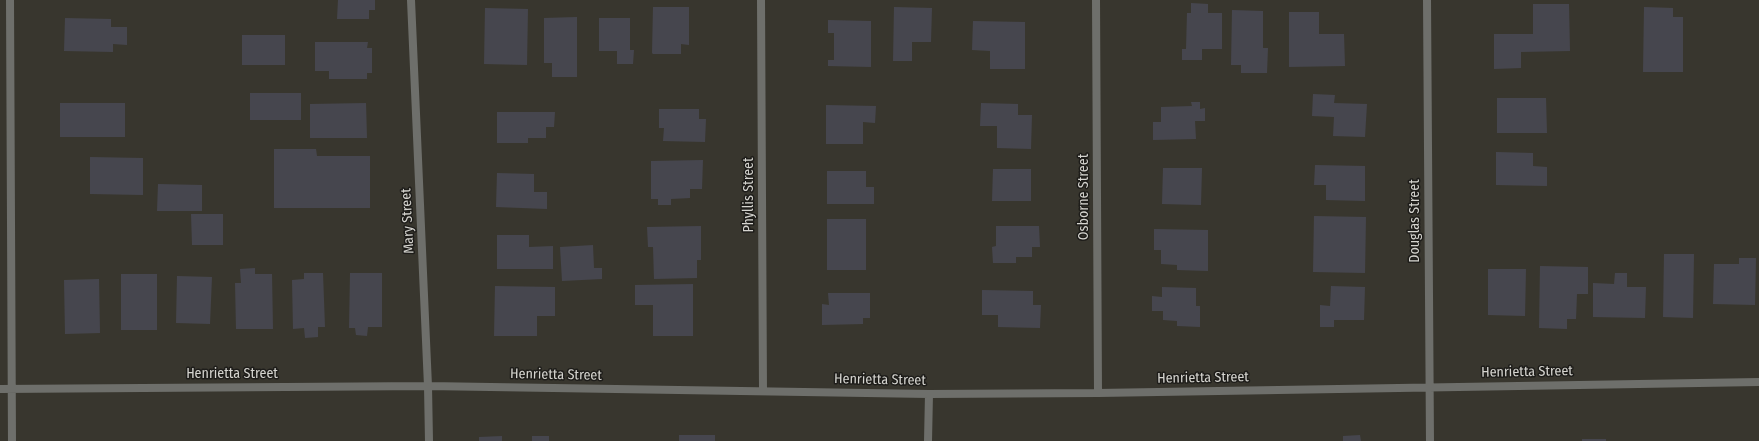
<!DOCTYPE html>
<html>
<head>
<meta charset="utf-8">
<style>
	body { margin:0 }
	canvas { display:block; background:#38362e }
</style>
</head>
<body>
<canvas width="1759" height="441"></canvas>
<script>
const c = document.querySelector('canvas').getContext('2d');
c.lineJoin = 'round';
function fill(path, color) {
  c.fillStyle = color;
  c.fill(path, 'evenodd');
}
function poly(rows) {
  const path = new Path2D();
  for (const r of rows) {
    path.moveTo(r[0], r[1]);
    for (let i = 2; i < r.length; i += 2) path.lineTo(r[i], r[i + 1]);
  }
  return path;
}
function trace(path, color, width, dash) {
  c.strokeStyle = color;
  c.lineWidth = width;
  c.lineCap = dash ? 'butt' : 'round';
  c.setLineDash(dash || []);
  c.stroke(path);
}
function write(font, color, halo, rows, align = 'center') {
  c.font = font + ' "Fira Sans Condensed",sans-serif';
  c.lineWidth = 3;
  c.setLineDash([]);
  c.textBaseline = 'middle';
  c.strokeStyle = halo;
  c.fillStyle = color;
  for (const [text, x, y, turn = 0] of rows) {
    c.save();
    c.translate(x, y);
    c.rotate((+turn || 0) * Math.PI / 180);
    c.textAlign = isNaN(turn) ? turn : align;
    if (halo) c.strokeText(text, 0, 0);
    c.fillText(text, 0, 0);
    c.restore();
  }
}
const building = poly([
	[338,0,375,0,375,10,369,10,369,19,337,19],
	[1191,3,1208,4,1208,13,1222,13,1222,49,1202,49,1202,60,1182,60,1182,49,1186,49,1187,13,1191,13],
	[1533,4,1569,4,1570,51,1521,52,1521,68,1494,69,1494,34,1533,34],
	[653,7,689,7,689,45,681,44,681,54,653,54,652,53],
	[894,7,932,8,931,42,912,42,912,61,893,61],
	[1644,7,1673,8,1673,17,1683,17,1683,72,1643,72],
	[485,8,528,9,527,65,484,64],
	[1232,10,1263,11,1263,48,1268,48,1267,73,1241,73,1241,65,1231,65],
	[1289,12,1319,12,1319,34,1344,34,1345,66,1289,67],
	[577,17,577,77,552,77,552,63,544,63,544,18],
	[65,18,111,19,111,27,127,27,127,45,113,44,113,52,64,51],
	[599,18,630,18,630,50,634,50,633,64,617,64,617,51,599,51],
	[828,20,871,21,871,67,828,66,828,60,834,60,834,33,828,33],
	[973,21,1025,22,1025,69,990,69,990,51,972,50],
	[242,35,285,35,285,65,242,65],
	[315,42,368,42,367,48,372,48,372,73,367,73,367,79,329,79,329,71,315,71],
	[250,93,301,93,301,120,250,120],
	[1313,94,1335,95,1334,103,1367,104,1365,137,1333,136,1334,117,1312,116],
	[1497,98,1546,98,1547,133,1497,133],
	[1191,102,1200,102,1200,109,1205,108,1205,121,1195,121,1196,139,1153,140,1153,122,1161,122,1161,107,1192,106],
	[60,103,125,103,125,137,60,137],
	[366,103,367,138,310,138,310,104],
	[981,103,1018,104,1018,115,1032,115,1031,149,997,148,997,126,980,126],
	[826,105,876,106,875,123,863,122,863,144,826,144],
	[659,109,699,109,699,119,706,119,705,142,663,141,664,128,659,128],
	[497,112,555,112,554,127,546,127,546,138,528,138,528,143,497,143],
	[274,149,316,149,317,156,370,156,370,208,274,208],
	[1496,152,1533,153,1533,166,1547,167,1547,186,1496,185],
	[90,157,143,158,143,195,90,194],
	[703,160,702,189,690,189,690,198,671,199,671,205,658,205,658,199,651,199,651,161],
	[1315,165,1365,166,1365,201,1326,200,1326,185,1314,185],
	[1163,168,1202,168,1201,205,1162,204],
	[993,169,1031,169,1031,201,992,201],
	[827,171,866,171,866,187,874,187,874,204,827,204],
	[497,173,534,174,534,192,547,192,547,209,496,207],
	[158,184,202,185,202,211,157,211],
	[191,214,223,214,223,245,192,245],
	[1314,216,1366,217,1365,273,1313,272],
	[827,219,866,219,866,270,827,270],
	[701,226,701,260,697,260,697,278,654,279,653,247,648,247,647,227],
	[996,226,1039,226,1040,247,1032,247,1032,257,1016,257,1016,263,993,263,992,247,996,246],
	[1154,229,1208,230,1208,271,1177,270,1177,265,1161,264,1161,250,1154,250],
	[497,235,529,235,529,247,553,246,553,269,497,269],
	[593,245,594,268,602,268,602,279,562,281,560,247],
	[1664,254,1694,254,1693,318,1663,317],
	[1739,258,1756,258,1755,305,1713,304,1714,264,1739,264],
	[1540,266,1588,267,1588,294,1577,294,1576,319,1567,319,1567,329,1539,328],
	[255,268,255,274,272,274,273,329,236,329,235,283,241,283,240,269],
	[1488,269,1526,269,1525,316,1488,315],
	[304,273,323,273,325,327,318,327,318,337,305,338,304,328,293,329,292,280,304,279],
	[350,273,382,273,382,327,368,327,367,336,356,335,355,328,349,328],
	[1615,273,1627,273,1627,287,1646,287,1645,318,1593,317,1593,283,1614,284],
	[121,274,157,274,157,330,121,330],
	[177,276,212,277,210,324,176,323],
	[99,279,100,333,65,334,64,280],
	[693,284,693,336,653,336,653,305,635,305,635,285],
	[495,286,555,287,555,316,537,316,537,336,494,336],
	[1331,286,1365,287,1364,320,1334,320,1334,327,1320,327,1320,305,1330,306],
	[1162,287,1196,288,1196,306,1200,306,1200,327,1177,326,1177,321,1163,320,1163,311,1152,311,1152,296,1162,297],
	[982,290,1033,291,1033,305,1041,305,1040,328,998,327,998,315,982,315],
	[828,293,870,293,870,318,863,318,863,324,822,325,822,304,829,305],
	[679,435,715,435,715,441,679,441],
	[1360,435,1361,441,1343,441,1343,436],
	[502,436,502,441,479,441,479,437],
	[532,436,549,436,549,441,532,441],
	[1582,439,1606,439,1606,441,1582,441]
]);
const street = poly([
	[10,0,12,441],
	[411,0,428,386,429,441],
	[761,0,763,391],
	[1096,0,1098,393],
	[1427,0,1430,441],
	[0,389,428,386,929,394,1098,393,1759,382],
	[928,441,929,394]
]);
const streetNames = [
	["Phyllis Street",749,195,-90],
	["Osborne Street",1084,197,-90],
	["Mary Street",408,221,-93],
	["Douglas Street",1415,221,-90],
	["Henrietta Street",1527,372,-1],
	["Henrietta Street",232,374],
	["Henrietta Street",556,375,1],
	["Henrietta Street",1203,378,-1],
	["Henrietta Street",880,380,1]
];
fill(building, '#46464e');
trace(street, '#6e6f6b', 8);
write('14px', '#d5d4cf', '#1e1d1a', streetNames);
</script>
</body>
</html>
